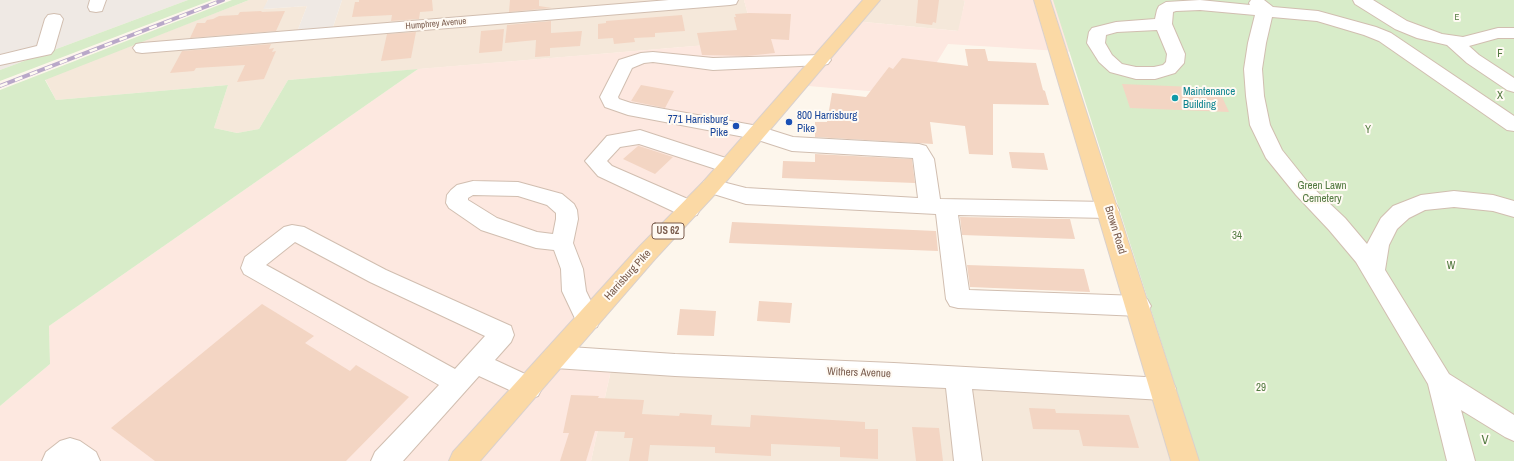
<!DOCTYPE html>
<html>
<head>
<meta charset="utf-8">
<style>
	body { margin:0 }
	canvas { display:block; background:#fdf6ec }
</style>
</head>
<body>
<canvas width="1514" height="461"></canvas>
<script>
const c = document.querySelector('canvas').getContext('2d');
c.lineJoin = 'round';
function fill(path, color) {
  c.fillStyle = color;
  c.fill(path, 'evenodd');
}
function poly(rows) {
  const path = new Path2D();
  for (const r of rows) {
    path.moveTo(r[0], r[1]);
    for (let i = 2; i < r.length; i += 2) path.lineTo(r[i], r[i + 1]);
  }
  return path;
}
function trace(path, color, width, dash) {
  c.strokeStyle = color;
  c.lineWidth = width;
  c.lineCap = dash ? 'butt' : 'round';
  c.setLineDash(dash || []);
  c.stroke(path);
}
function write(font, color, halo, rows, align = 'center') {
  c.font = font + ' "Archivo Narrow",sans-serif';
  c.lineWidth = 4;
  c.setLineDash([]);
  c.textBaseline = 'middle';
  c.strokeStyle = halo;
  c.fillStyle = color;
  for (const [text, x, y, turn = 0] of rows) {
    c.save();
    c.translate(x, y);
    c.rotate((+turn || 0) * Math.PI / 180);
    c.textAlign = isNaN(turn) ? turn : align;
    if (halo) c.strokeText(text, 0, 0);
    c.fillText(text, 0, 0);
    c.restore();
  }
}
const residential = poly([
	[249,0,268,0,264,9,307,6,297,32,332,30,342,0,744,0,755,41,288,80,259,129,237,133,214,128,228,85,56,100,45,79],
	[872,0,965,0,959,31,854,21],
	[613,361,1176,389,1199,461,591,461]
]);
const commercial = poly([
	[744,0,872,0,854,21,958,31,965,1,962,0,1058,0,1075,52,948,44,929,75,929,96,796,85,554,356,613,361,591,461,0,461,0,406,50,364,49,326,418,69,755,41]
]);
const industrial = poly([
	[0,0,188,0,0,70],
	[268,0,342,0,332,30,297,32,307,6,263,9]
]);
const green = poly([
	[188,0,212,0,0,81,0,70],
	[232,0,249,0,45,80,56,100,228,85,214,128,237,133,259,129,288,80,418,69,49,326,50,364,0,406,0,90],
	[1053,0,1514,0,1514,461,1199,461]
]);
const building = poly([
	[359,0,432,0,433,11,420,12,419,19,391,21,392,15,352,17,355,2,359,2],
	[510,0,539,0,539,6,552,8,509,12],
	[918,0,939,0,936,23,933,22,932,25,916,23],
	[262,11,261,12,285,11,276,31,190,38,197,23,205,23,207,20,213,19,219,16,238,15,240,12],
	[749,13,791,14,789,40,771,39,775,53,747,56,702,55,697,33,737,30,734,17,736,17,735,14],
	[682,15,685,31,655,33,655,37,634,38,635,42,614,44,613,38,598,39,598,24,606,23,606,21],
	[551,21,551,33,582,31,580,46,550,48,550,56,535,57,536,40,505,43,507,25],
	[504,29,502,51,479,53,481,31],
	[416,32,411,58,381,61,387,34],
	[271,44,269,49,274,48,272,52,276,51,264,79,237,82,245,65,196,68,194,71,170,73,182,51],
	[965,49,985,49,988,61,1036,63,1043,90,1045,91,1049,105,993,104,993,155,969,154,965,126,930,122,933,144,815,137,815,122,827,122,832,93,866,97,889,67,893,69,902,58,968,66],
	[1122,84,1218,88,1229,112,1130,108],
	[641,85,674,91,665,108,631,101],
	[638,146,639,146,673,157,655,174,623,159],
	[1009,152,1044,153,1048,170,1012,168],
	[815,154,912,159,915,183,782,178,783,161,815,162],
	[960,217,1070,219,1075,239,962,235],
	[732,222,936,231,938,251,729,243],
	[967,265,1084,269,1090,292,970,287],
	[759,301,792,303,790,323,757,321],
	[262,304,314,336,305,343,350,371,356,365,409,397,346,461,155,461,111,428],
	[680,309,716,311,714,336,677,335],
	[571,395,599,396,598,398,644,400,642,414,679,416,680,413,712,415,711,425,750,427,751,415,865,422,865,429,878,429,878,459,840,457,840,447,771,444,771,456,715,453,715,447,650,445,648,461,629,461,633,438,624,438,625,432,595,431,586,461,560,461,569,433,563,433],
	[1029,408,1055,409,1056,413,1129,415,1139,448,1083,446,1079,430,1033,429],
	[912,427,939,428,943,461,916,461]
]);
const minor = poly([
	[90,0,106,0,102,11,96,12,90,11,88,7,90,0],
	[669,0,738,0,736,4,730,5,142,53,136,52,133,48,136,44,142,43,669,0],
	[1200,0,1250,5,1249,3,1251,0,1264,0,1273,7,1318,11,1376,27,1391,33,1514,116,1514,131,1507,130,1379,41,1364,35,1317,21,1272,17,1266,43,1262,69,1264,96,1270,125,1282,150,1310,185,1345,218,1367,244,1381,218,1393,206,1421,195,1454,191,1493,195,1514,201,1514,217,1493,211,1454,207,1425,210,1409,218,1397,229,1389,245,1385,270,1449,374,1514,415,1514,441,1505,437,1461,410,1475,461,1447,461,1428,384,1395,328,1356,262,1329,230,1296,195,1266,158,1250,125,1246,96,1244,69,1248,43,1255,15,1200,10,1176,11,1173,12,1172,24,1185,54,1184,63,1175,73,1155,79,1136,79,1110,72,1099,62,1087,43,1089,32,1092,28,1116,22,1155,19,1157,10,1159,6,1166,2,1200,0],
	[1157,30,1167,54,1166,62,1163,65,1154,67,1136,67,1122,64,1112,55,1105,43,1106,35,1117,32,1157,30],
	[1353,0,1373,0,1407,21,1442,34,1463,37,1498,28,1514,28,1514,38,1498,38,1469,46,1479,55,1514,78,1514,92,1507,90,1467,63,1447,45,1417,38,1395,29,1355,4,1353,0],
	[54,14,60,15,63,19,54,50,51,54,0,65,0,55,37,46,45,19,48,15,54,14],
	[653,52,713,58,822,55,828,56,831,60,828,64,822,65,713,70,653,62,644,63,632,68,618,97,619,99,631,103,758,126,793,137,919,144,926,146,934,159,940,199,1108,202,1116,204,1119,210,1116,216,1108,218,958,215,969,290,1139,296,1147,299,1151,306,1147,313,1139,316,958,308,950,306,946,299,936,214,746,204,704,191,701,186,704,181,711,179,746,188,918,198,913,158,792,151,755,139,628,115,605,107,600,97,619,60,641,53,653,52],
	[640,130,735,161,738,166,735,171,728,173,639,144,620,147,607,161,612,166,697,203,700,209,697,215,689,217,681,215,598,176,585,161,607,136,640,130],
	[473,181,518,182,562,194,574,204,577,210,578,219,573,243,583,269,586,291,600,320,597,327,588,330,579,327,562,291,561,269,554,250,536,248,481,230,449,208,446,203,447,195,451,190,457,185,473,181],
	[473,195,518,196,547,205,556,213,556,219,553,234,537,232,497,218,468,200,468,198,473,195],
	[292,225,304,227,386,270,511,326,514,335,511,342,495,360,538,380,542,388,538,396,529,399,479,376,403,461,371,461,375,452,439,385,244,274,241,268,245,257,284,227,292,225],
	[295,242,370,282,485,336,455,369,266,265,295,242],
	[555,346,675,354,894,363,1163,378,1172,381,1176,389,1172,397,1163,400,972,389,982,461,954,461,946,388,675,376,555,368,546,364,543,357,546,350,555,346],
	[70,438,80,441,96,452,100,461,42,461,46,452,60,441,70,438]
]);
const major = poly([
	[863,0,880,0,718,191,655,259,480,461,449,461,453,452,639,247,704,181,863,0],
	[1034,0,1050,0,1199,461,1171,461,1034,0]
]);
const rail = poly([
	[0,86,223,0]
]);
const markers = [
	[1175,98,4,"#0f9aa8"],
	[789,122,4,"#1a4fb4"],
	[736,126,4,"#1a4fb4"]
];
const farParknames = [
	["E",1457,18]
];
const farStreetnames = [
	["Humphrey Avenue",436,24,-5]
];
const shields = [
	[668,231,32]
];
const shieldNames = [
	["US 62",668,231]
];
const parkNames = [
	["F",1500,54],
	["X",1500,96],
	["Y",1368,130],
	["Green Lawn",1322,186],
	["Cemetery",1322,199],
	["34",1237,236],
	["W",1451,266],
	["29",1261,388]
];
const cultureNames = [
	["Maintenance",1183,92],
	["Building",1183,105]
];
const transitNames = [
	["800 Harrisburg",797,116],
	["Pike",797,129],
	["771 Harrisburg",728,120,"right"],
	["Pike",728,133,"right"]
];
const streetNames = [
	["Brown Road",1115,230,73],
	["Harrisburg Pike",628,275,-48],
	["Withers Avenue",859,373,2]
];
const nearParknames = [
	["V",1485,441]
];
fill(residential, '#f5e8da');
fill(commercial, '#fde8e0');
fill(industrial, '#efe9e4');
fill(green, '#d8ecc9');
fill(building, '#f3d5c3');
trace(minor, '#d1beb0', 2);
trace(major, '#dad1cd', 2);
fill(minor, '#fff');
fill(major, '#fbd9a5');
trace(rail, '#b9a8c9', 4);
trace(rail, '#fffaf3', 2.5, [8]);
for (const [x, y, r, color] of markers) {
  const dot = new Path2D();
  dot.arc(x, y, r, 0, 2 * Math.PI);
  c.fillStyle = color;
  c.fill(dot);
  trace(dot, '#fffaf3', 1.5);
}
write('9px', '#537a41', '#fffaf3', farParknames);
write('9px', '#7a5c4d', '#fffaf3', farStreetnames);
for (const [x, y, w] of shields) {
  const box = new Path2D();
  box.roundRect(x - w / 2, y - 8, w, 16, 3);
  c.fillStyle = '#fffaf3';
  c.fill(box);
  trace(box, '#7a5c4d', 1);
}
write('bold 10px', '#7a5c4d', null, shieldNames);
write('11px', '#537a41', '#fffaf3', parkNames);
write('11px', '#0d838f', '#fffaf3', cultureNames, 'left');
write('11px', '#164399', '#fffaf3', transitNames, 'left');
write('11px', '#7a5c4d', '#fffaf3', streetNames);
write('13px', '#537a41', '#fffaf3', nearParknames);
</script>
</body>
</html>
